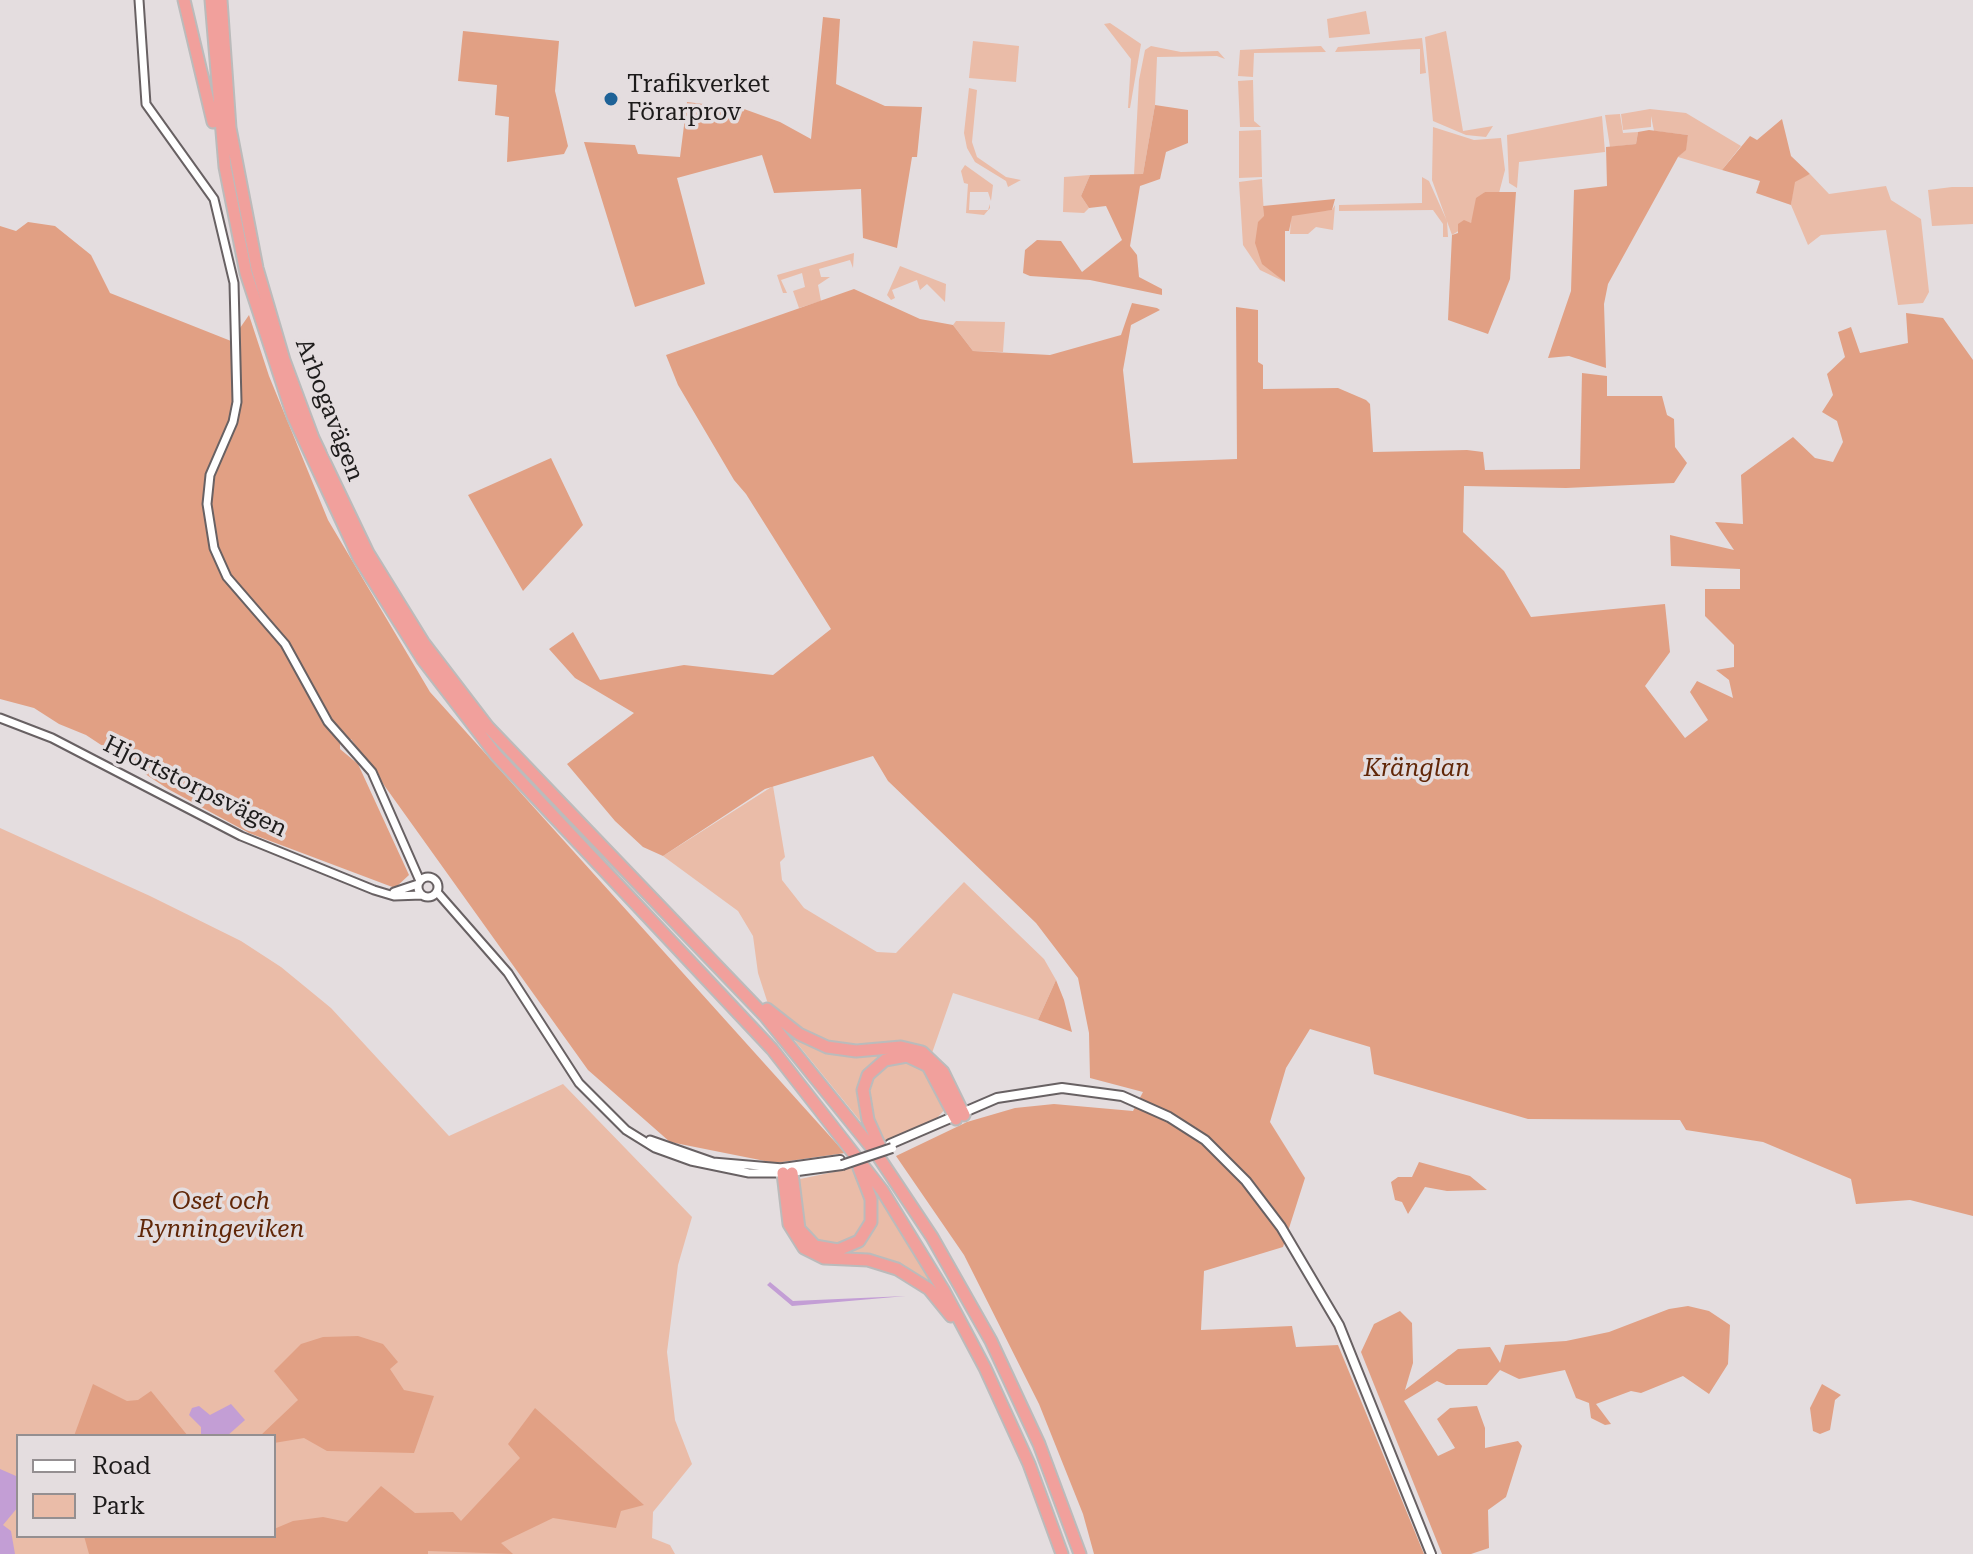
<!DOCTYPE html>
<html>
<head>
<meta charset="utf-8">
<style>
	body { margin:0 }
	#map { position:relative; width:1973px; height:1554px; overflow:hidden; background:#e4dddf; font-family:"Roboto Serif",serif }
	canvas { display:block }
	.legend { position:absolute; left:16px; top:1434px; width:260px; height:104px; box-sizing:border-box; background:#e4dddf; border:2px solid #948f91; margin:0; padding:10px 14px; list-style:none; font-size:24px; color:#1d1b1b }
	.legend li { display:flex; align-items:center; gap:16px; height:40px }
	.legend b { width:40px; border:2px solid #948f91 }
</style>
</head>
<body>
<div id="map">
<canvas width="1973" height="1554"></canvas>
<ul class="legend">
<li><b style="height:10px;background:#fff"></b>Road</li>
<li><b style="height:22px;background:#eabca8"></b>Park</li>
</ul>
</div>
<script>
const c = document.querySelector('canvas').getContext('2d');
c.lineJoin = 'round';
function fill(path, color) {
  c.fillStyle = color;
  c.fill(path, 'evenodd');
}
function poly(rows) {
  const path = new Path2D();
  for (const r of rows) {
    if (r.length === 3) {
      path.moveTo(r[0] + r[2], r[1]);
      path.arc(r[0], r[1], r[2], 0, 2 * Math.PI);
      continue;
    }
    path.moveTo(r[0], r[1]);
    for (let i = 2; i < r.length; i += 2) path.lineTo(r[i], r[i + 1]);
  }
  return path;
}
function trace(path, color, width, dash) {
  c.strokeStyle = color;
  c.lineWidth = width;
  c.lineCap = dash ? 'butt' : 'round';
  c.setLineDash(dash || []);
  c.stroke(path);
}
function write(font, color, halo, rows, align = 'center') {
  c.font = font + ' "Roboto Serif",serif';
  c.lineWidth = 7;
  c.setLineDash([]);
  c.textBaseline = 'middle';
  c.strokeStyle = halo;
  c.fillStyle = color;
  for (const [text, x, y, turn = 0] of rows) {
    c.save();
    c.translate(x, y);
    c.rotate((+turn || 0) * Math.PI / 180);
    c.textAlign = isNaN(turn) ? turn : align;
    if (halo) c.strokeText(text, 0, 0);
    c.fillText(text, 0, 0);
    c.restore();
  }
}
const green = poly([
	[1366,11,1370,34,1329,38,1327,19],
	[1110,23,1141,44,1130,108,1128,108,1131,59,1104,24],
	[1446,31,1463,131,1493,126,1486,137,1466,135,1433,121,1425,37],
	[1422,38,1426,73,1420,74,1420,49,1335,52,1338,47],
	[973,41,1019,46,1016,82,969,78],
	[1151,46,1181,52,1218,51,1225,59,1217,56,1157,57,1155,105,1143,174,1134,175,1139,80,1145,50],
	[1321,46,1326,52,1254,53,1253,77,1238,76,1240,50],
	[1253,80,1254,121,1261,127,1240,127,1238,81],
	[969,88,977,90,972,142,977,157,1006,177,1021,180,1008,187,1006,181,975,162,967,148,964,133],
	[1650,109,1686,113,1741,146,1722,170,1678,157,1685,150,1688,135,1654,131,1651,116,1651,127,1623,130,1621,114],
	[1620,114,1623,133,1638,132,1636,144,1610,147,1605,115],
	[1602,116,1605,152,1519,162,1517,188,1509,183,1507,135],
	[1433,127,1474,140,1501,138,1505,170,1499,193,1485,192,1471,223,1452,235,1432,180],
	[1261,130,1262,177,1239,178,1239,131],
	[965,165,993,185,991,201,988,192,970,192,969,210,988,210,990,204,990,208,984,215,966,213,968,184,964,183,961,171],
	[1810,174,1829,194,1886,186,1891,200,1921,219,1929,292,1923,303,1898,305,1886,230,1821,235,1808,245,1791,205,1794,181],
	[1090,175,1081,196,1089,208,1084,213,1063,212,1064,177],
	[1422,177,1429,181,1447,221,1448,237,1443,237,1443,224,1433,210,1339,211,1339,205,1422,203],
	[1262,179,1264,216,1276,274,1285,282,1260,270,1243,245,1239,182],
	[1952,187,1973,187,1973,224,1932,226,1928,190],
	[1335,205,1333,230,1316,227,1308,234,1290,234,1291,216,1295,213,1332,210],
	[854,253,853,268,850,260,819,269,821,277,830,277,818,285,821,301,799,308,793,291,805,287,802,273,781,280,787,293,783,293,777,275],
	[900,266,946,284,945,302,927,284,920,290,917,280,892,290,895,298,891,300,887,295],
	[956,321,1005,322,1003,352,973,351,953,325],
	[773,786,785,857,780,862,782,880,804,908,877,952,896,953,964,882,1044,959,1056,980,1038,1020,953,993,932,1053,909,1043,837,1044,806,1032,769,1007,758,973,753,936,738,911,663,856],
	[0,828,150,896,241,941,281,967,331,1008,449,1136,563,1084,692,1217,678,1265,667,1352,675,1420,692,1464,653,1512,652,1538,670,1545,675,1554,0,1554],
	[18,1436,274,1436,274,1536,18,1536],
	[787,1031,813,1046,897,1052,867,1069,870,1133],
	[903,1059,926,1068,946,1108,937,1118,881,1143,866,1093,870,1079,879,1068],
	[853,1168,869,1207,866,1225,857,1238,844,1244,830,1246,816,1241,801,1222,797,1185,800,1179],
	[872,1183,941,1296,925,1281,834,1254,857,1248,873,1231,877,1216]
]);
const forest = poly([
	[823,17,840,19,836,84,885,106,922,107,917,157,912,157,897,248,863,238,861,189,774,193,762,155,677,178,705,284,635,307,584,142,635,145,638,154,680,157,687,102,744,109,780,122,811,139],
	[463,31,559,41,555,91,568,146,564,154,507,162,509,117,495,115,497,85,458,81],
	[1155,105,1188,110,1188,143,1166,152,1160,179,1140,186,1130,246,1137,255,1139,277,1162,289,1162,295,1090,280,1030,276,1023,273,1025,250,1037,240,1061,241,1082,272,1122,240,1106,206,1089,208,1081,196,1090,175,1143,174],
	[1782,119,1791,156,1810,174,1795,182,1791,205,1756,193,1760,181,1722,170,1750,136,1757,140],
	[1649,130,1688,135,1686,150,1678,157,1608,284,1604,304,1606,368,1569,356,1548,358,1571,291,1574,190,1607,186,1606,147,1636,144,1638,132],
	[1485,192,1516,192,1510,279,1488,334,1448,320,1452,235,1458,233,1458,224,1464,220,1471,223,1476,198],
	[1335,199,1332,210,1292,216,1289,231,1285,231,1285,282,1262,264,1255,243,1258,222,1264,216,1263,206],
	[28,222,55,226,91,255,110,293,231,341,249,315,269,376,328,520,430,692,845,1153,775,1163,670,1142,588,1070,351,739,340,742,340,749,358,764,409,875,395,888,249,833,168,789,86,735,59,724,34,708,0,699,0,226,16,231],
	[854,289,920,319,953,325,973,351,1050,355,1121,335,1132,303,1157,308,1160,310,1131,325,1123,370,1133,463,1237,459,1236,307,1258,310,1258,362,1263,365,1263,389,1338,388,1366,400,1370,404,1373,452,1467,450,1483,452,1485,470,1580,469,1582,373,1607,376,1607,396,1662,396,1667,415,1674,419,1675,447,1687,463,1674,483,1566,488,1464,486,1463,532,1504,571,1531,617,1665,604,1670,652,1645,686,1685,738,1708,720,1690,692,1697,681,1733,698,1729,680,1716,670,1734,667,1734,645,1705,616,1705,589,1740,589,1740,569,1671,566,1670,535,1734,550,1715,522,1743,524,1741,475,1793,437,1815,458,1833,462,1843,442,1837,421,1822,412,1833,395,1827,374,1845,357,1838,332,1851,327,1860,353,1908,343,1906,313,1943,318,1973,360,1973,1216,1910,1200,1856,1204,1851,1179,1763,1142,1686,1130,1680,1120,1528,1119,1374,1074,1370,1047,1310,1029,1286,1068,1270,1122,1305,1178,1283,1247,1204,1271,1201,1330,1292,1326,1296,1347,1338,1345,1424,1554,1094,1554,1083,1514,1039,1404,964,1255,896,1156,967,1122,1015,1108,1054,1104,1133,1111,1143,1092,1090,1078,1089,1033,1078,978,1036,923,888,781,873,756,765,789,663,856,643,847,615,821,567,764,634,713,575,678,549,649,573,632,600,680,684,665,773,675,831,629,746,494,734,480,678,385,666,355],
	[551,458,583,525,523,591,468,495],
	[1056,980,1064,1000,1072,1032,1038,1020],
	[1419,1162,1470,1176,1487,1190,1447,1191,1425,1187,1408,1214,1402,1202,1395,1200,1391,1182,1398,1177,1412,1177],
	[1688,1306,1709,1311,1730,1325,1728,1364,1709,1394,1683,1376,1641,1393,1631,1391,1596,1404,1611,1424,1605,1425,1591,1418,1589,1403,1576,1398,1565,1370,1519,1379,1500,1370,1487,1385,1446,1385,1437,1381,1404,1401,1438,1456,1455,1448,1437,1419,1450,1408,1477,1406,1485,1428,1485,1448,1518,1441,1522,1446,1506,1497,1488,1510,1489,1548,1471,1554,1442,1554,1361,1352,1374,1324,1400,1311,1412,1323,1413,1363,1405,1390,1458,1349,1490,1347,1500,1363,1505,1345,1566,1341,1609,1332,1669,1309],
	[358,1336,383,1344,398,1362,390,1369,404,1390,434,1396,414,1453,327,1451,304,1438,274,1443,274,1436,260,1436,298,1400,274,1371,301,1344,323,1337],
	[93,1384,127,1401,138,1400,151,1391,188,1436,74,1436],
	[1822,1384,1841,1395,1835,1400,1830,1430,1820,1434,1813,1431,1810,1408],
	[535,1408,644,1505,621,1511,616,1528,553,1518,501,1543,513,1554,428,1551,428,1554,89,1554,84,1536,274,1536,274,1529,293,1521,323,1517,347,1522,381,1486,415,1513,453,1512,461,1521,520,1458,508,1444]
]);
const water = poly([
	[770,1282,793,1301,906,1296,792,1306,767,1285],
	[231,1404,245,1420,227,1436,201,1436,201,1427,189,1415,192,1408,199,1406,210,1415],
	[0,1469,16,1476,18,1485,18,1507,3,1525,11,1531,15,1554,0,1554]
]);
const tertiary = poly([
	[139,0,146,104,214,199,234,283,237,402,233,422,210,475,207,504,214,548,227,577,285,644,328,722,372,772,420,881],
	[0,718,52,738,241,836,374,890,394,896,422,895],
	[428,887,10],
	[394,892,418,884],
	[437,892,508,973,579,1083,626,1130,655,1148,691,1161,749,1173,783,1173],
	[650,1140,713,1162,783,1168]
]);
const secondary = poly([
	[890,1144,997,1098,1062,1088,1122,1096,1169,1117,1205,1140,1246,1181,1281,1227,1339,1325,1431,1554],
	[840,1160,783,1168,783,1173,842,1165]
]);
const motorway = poly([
	[184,0,213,122],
	[211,0,225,167,246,273,293,416,359,558,423,660,496,755,772,1049,882,1190,944,1291,985,1368,1029,1464,1062,1554],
	[221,0,230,128,257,268,284,360,313,438,368,553,423,642,488,727,765,1016,876,1153,932,1237,991,1341,1039,1444,1080,1554],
	[767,1009,799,1034,827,1047,856,1051,901,1047,922,1052,943,1072,964,1115],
	[882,1151,868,1120,863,1090,868,1075,885,1060,907,1056,928,1066,956,1119],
	[783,1173,789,1224,804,1248,824,1258,868,1260,897,1269,929,1289,951,1316],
	[792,1173,799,1229,815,1246,838,1250,859,1241,871,1222,871,1199,859,1168]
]);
const secondaryBridge = poly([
	[842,1165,892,1148]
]);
const markers = [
	[611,99,8,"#1e6297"]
];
const poiNames = [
	["Trafikverket",627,85],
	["Förarprov",627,113]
];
const streetNames = [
	["Arbogavägen",329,410,69],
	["Hjortstorpsvägen",195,787,26]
];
const parkNames = [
	["Kränglan",1417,769],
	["Oset och",221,1202],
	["Rynningeviken",221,1230]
];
fill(green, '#eabca8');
fill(forest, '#e1a084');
fill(water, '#c39ed5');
trace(tertiary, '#686163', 11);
trace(secondary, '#686163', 12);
trace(motorway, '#bbb', 15);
trace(tertiary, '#fff', 7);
trace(secondary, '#fff', 8);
trace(motorway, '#f1a09c', 11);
trace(secondaryBridge, '#686163', 12, []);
trace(secondaryBridge, '#fff', 8);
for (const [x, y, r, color] of markers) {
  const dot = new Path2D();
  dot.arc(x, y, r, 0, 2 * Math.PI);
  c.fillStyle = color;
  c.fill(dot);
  trace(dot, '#e4dddf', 3);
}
write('24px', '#1d1b1b', '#e4dddf', poiNames, 'left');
write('24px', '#1d1b1b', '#e4dddf', streetNames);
write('italic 24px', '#612708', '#e4dddf', parkNames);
</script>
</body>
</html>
